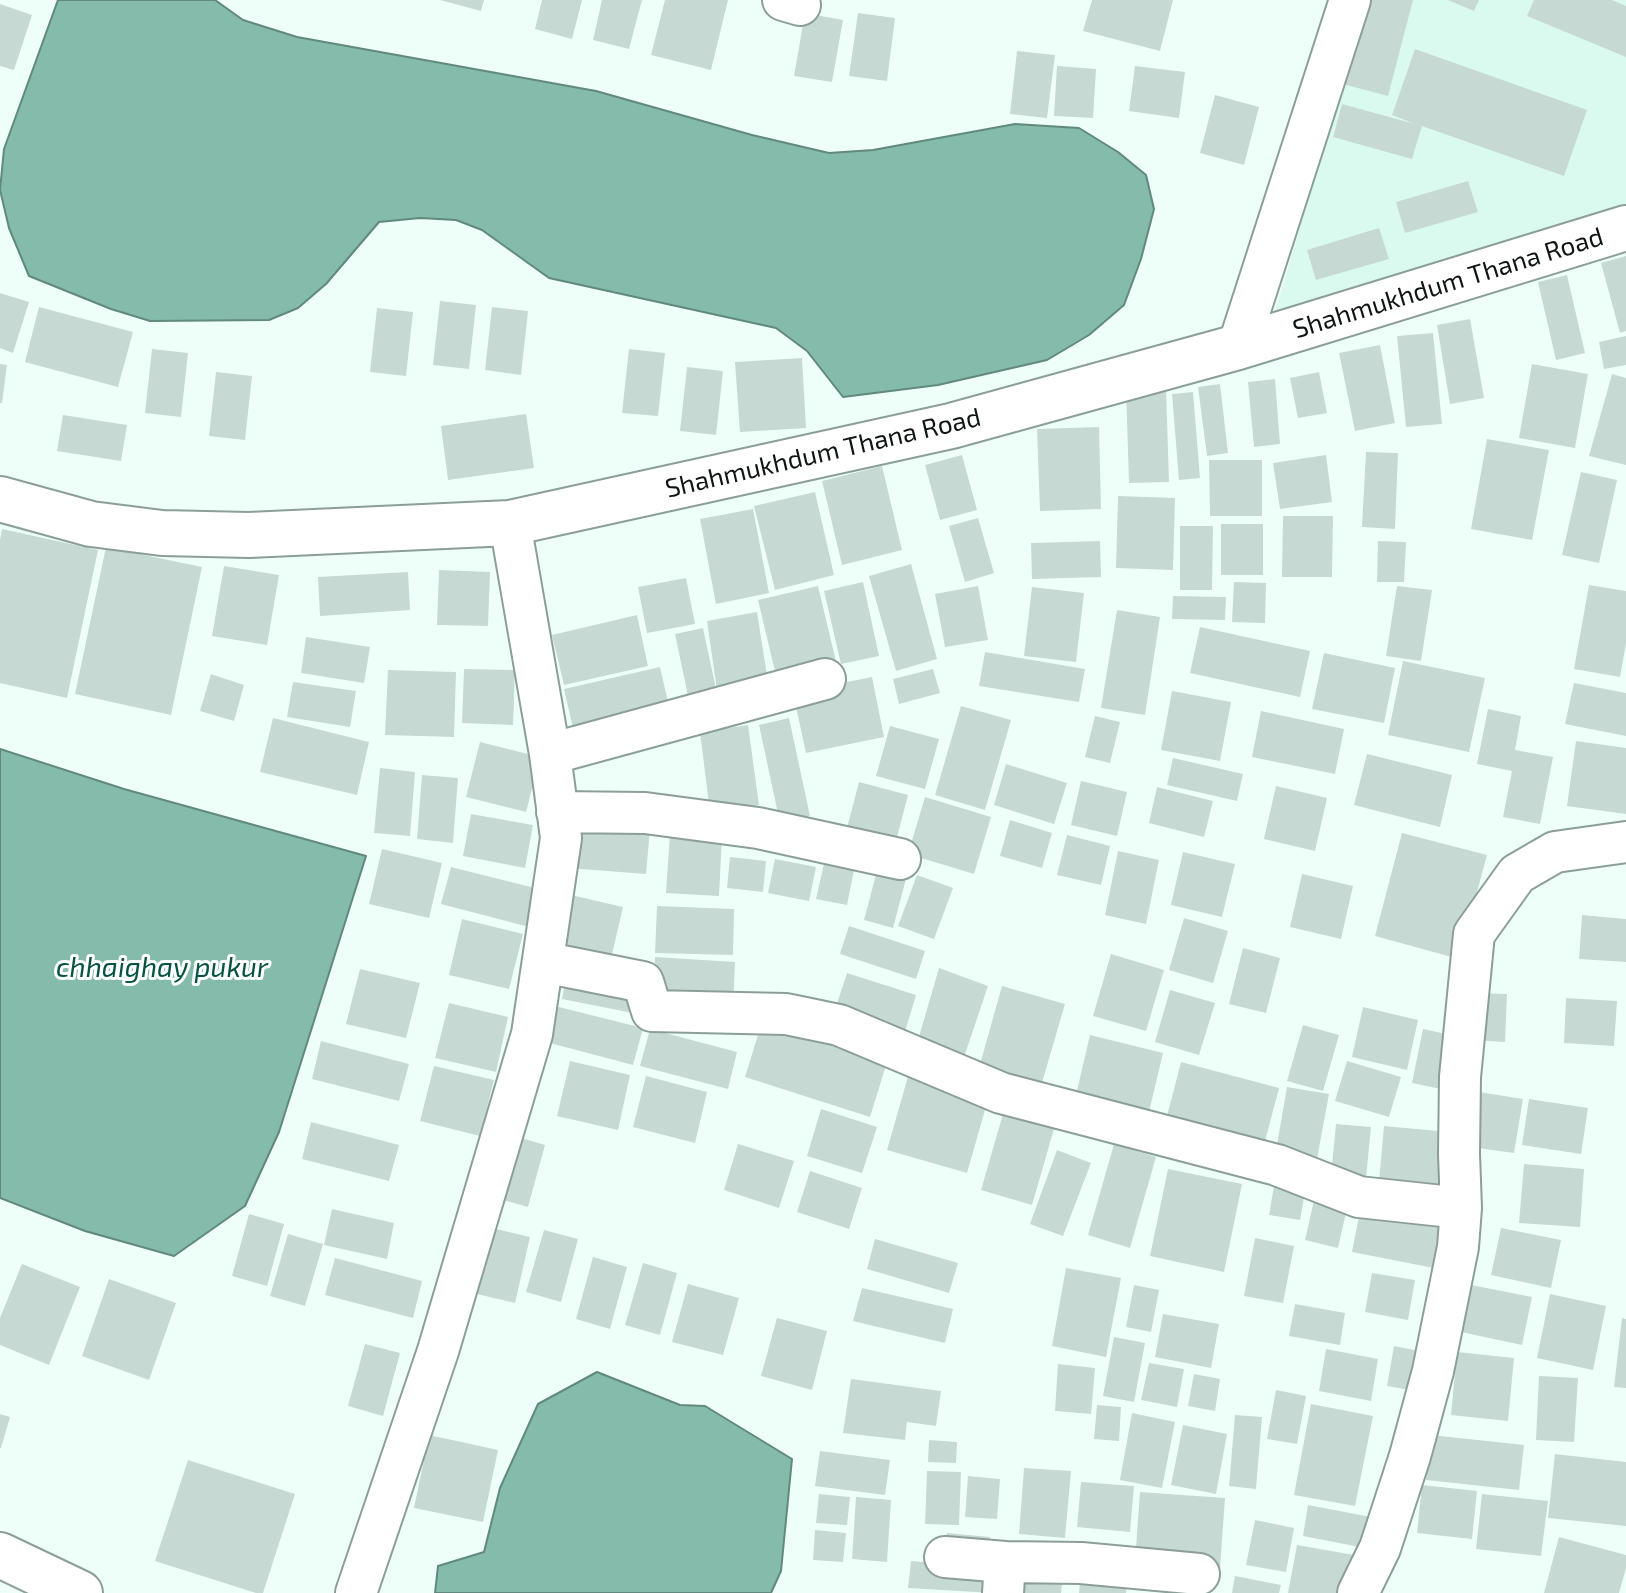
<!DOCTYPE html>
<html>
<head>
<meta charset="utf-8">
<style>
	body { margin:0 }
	canvas { display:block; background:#eefff9 }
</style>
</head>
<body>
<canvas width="1626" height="1593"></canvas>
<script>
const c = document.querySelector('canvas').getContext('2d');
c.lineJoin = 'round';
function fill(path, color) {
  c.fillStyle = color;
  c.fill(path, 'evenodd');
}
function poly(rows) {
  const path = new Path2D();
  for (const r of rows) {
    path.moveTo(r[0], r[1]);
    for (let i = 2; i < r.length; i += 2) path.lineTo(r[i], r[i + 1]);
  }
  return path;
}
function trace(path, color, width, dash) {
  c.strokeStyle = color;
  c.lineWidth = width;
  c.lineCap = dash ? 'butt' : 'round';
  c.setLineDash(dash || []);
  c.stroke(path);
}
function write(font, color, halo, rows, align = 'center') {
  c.font = font + ' "Exo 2",sans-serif';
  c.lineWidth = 6;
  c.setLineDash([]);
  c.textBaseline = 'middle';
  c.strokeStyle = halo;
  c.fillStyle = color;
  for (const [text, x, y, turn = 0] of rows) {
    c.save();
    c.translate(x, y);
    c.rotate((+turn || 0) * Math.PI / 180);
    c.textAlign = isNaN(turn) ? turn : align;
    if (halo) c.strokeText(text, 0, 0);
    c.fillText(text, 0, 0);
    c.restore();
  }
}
const built = poly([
	[1367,0,1626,0,1626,243,1263,352]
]);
const water = poly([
	[58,0,215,0,243,20,297,37,596,91,752,135,829,153,873,150,1015,124,1079,128,1118,152,1146,175,1154,209,1141,259,1124,305,1089,335,1047,360,938,385,843,397,807,351,776,328,549,278,482,230,456,220,420,218,379,222,326,284,298,308,269,320,150,321,111,309,29,276,9,228,0,190,4,149,58,0],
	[0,749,124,789,366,856,279,1132,245,1206,174,1256,85,1231,0,1198,0,749],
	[597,1372,680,1405,705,1406,792,1459,781,1571,771,1593,435,1593,438,1566,484,1552,500,1488,538,1404,597,1372]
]);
const building = poly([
	[440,0,484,0,481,11],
	[542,0,582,0,572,39,535,29],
	[602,0,642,0,629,49,593,40],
	[665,0,728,0,711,70,651,55],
	[1092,0,1173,0,1160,51,1083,31],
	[1364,0,1413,0,1388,96,1343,84],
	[1448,0,1479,0,1474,11],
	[1534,0,1612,0,1626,6,1626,57,1527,16],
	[0,4,32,15,14,70,0,66],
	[805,13,843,20,832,82,794,76],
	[858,13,895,18,887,81,849,76],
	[1415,49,1587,110,1564,176,1422,126,1412,159,1333,137,1342,104,1415,124,1392,115],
	[1017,51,1055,55,1047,118,1010,114],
	[1057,66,1096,69,1093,118,1054,116],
	[1135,66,1185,72,1179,118,1129,111],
	[1215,95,1259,107,1244,165,1200,153],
	[1468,181,1478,212,1405,233,1396,202],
	[1379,228,1389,259,1316,280,1307,250],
	[1626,256,1626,331,1620,333,1601,263],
	[1567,275,1585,353,1556,360,1538,282],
	[0,293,29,302,13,353,0,348],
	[440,301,476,305,469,369,433,365],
	[39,307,133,332,118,387,25,362],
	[492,307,528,311,521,375,485,370],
	[377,308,413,312,406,376,370,372],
	[1470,319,1484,398,1450,404,1437,325],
	[1433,333,1442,424,1406,427,1397,336],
	[1626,336,1626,365,1604,369,1599,342],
	[1380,345,1395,423,1355,431,1339,353],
	[152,349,188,353,181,417,145,413],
	[629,349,665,353,658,416,622,413],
	[802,358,806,428,740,432,735,362],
	[0,364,7,365,2,403,0,403],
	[1532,364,1588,374,1575,448,1519,438],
	[687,367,723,371,716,435,680,431],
	[216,372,252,376,245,440,209,436],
	[1319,372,1327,413,1298,418,1290,378],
	[1612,374,1626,378,1626,465,1589,456],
	[1275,379,1280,444,1254,447,1248,382],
	[1220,384,1228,453,1207,456,1198,387],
	[1166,388,1169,482,1129,483,1126,389],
	[1193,392,1200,478,1179,480,1172,394],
	[526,414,534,468,448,480,441,426],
	[63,415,127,425,121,461,57,451],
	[1099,427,1101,509,1040,511,1037,429],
	[1487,439,1549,450,1532,540,1471,529],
	[1366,452,1398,453,1395,529,1362,527],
	[962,455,977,510,940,520,925,465],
	[1326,455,1332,502,1280,509,1273,463],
	[1209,460,1262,460,1262,516,1210,516],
	[882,466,902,550,842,565,822,481],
	[1581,472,1617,480,1599,563,1562,555],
	[815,492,834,575,775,590,754,506],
	[1118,496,1175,498,1173,570,1116,568],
	[753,509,769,593,716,604,700,519],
	[1283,516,1333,516,1332,577,1282,577],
	[978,518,994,573,965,582,949,526],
	[1221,524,1263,524,1263,575,1221,575],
	[1180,526,1213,526,1212,590,1180,590],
	[2,529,98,550,67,698,0,683,0,540],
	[1100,541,1101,577,1032,579,1031,543],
	[1378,541,1406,542,1404,582,1377,582],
	[106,547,202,567,171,715,75,694],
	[911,564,937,659,896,671,869,576],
	[224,566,279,575,267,645,212,636],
	[439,570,490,572,488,626,437,625],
	[408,572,410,610,320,616,318,577],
	[686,578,695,624,647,633,638,587],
	[863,582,879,656,841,664,824,591],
	[1234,582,1266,583,1265,623,1232,622],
	[1589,585,1626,591,1626,643,1620,677,1574,669],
	[818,586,838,670,778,684,758,600],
	[978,586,988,640,945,647,935,594],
	[1397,586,1432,590,1421,661,1386,656],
	[1032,587,1084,593,1076,662,1024,656],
	[1173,596,1226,597,1225,620,1172,619],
	[1117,610,1160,617,1145,715,1101,708],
	[757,612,768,682,717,690,707,621],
	[637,615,648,666,564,685,552,635],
	[1200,627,1310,651,1300,697,1190,673],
	[703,628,719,703,691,710,675,634],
	[306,637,370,647,364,683,301,673],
	[985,652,1085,669,1079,702,979,686],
	[1324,653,1395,668,1384,723,1312,709],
	[1403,661,1485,678,1469,752,1388,735],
	[660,667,671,715,575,737,564,689],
	[464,669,515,670,513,725,462,723],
	[933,669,940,693,899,704,893,679],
	[388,670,456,672,454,737,385,735],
	[211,674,244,685,234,721,200,711],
	[872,677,884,737,806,753,793,693],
	[293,682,356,691,350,727,287,717],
	[1574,683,1626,693,1626,736,1565,724],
	[1172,691,1231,702,1220,761,1161,750],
	[961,706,1011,720,985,810,935,795],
	[1488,709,1521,716,1515,750,1553,757,1540,824,1503,817,1512,771,1477,764],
	[1261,711,1344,729,1335,774,1252,757],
	[1095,716,1120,722,1110,763,1085,757],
	[273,718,369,742,357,795,260,772],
	[789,718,810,816,780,823,759,725],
	[748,725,759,805,710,812,700,732],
	[890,726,939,739,925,789,876,776],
	[1576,741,1626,748,1626,814,1567,806],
	[480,742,540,757,526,812,466,797],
	[1367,754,1452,775,1440,827,1354,805],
	[1173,758,1243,774,1237,801,1167,785],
	[1006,764,1067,783,1054,824,994,805],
	[380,768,415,772,410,836,374,833],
	[422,775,458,778,453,843,417,839],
	[1081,781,1127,792,1117,836,1071,825],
	[859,782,908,795,895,845,846,832],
	[1276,786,1327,798,1315,851,1264,839],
	[1157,787,1213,801,1204,837,1149,823],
	[925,797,991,817,974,874,908,854],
	[471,814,533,825,525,868,463,856],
	[1010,820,1052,833,1042,868,1000,856],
	[571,822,650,829,646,874,568,868],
	[670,833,722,836,719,896,666,893],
	[1402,833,1487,855,1459,959,1375,936],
	[1067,835,1110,846,1101,885,1057,875],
	[382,849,442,863,429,918,369,904],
	[1118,851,1159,860,1146,924,1105,915],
	[1183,852,1235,864,1222,917,1171,905],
	[730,857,766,861,763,892,727,888],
	[775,859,816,867,809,901,768,893],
	[825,859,855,865,847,905,816,899],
	[451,867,539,889,529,927,441,904],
	[878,867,907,875,893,928,864,920],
	[1302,874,1353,886,1341,939,1290,927],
	[917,875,953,888,934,939,898,926],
	[571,895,623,907,609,967,557,956],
	[657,906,734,909,733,955,655,953],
	[1582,915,1626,919,1626,962,1579,959],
	[1184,918,1228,931,1213,983,1169,970],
	[462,919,523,934,509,989,449,975],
	[849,926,925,951,916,979,840,954],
	[1243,948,1280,958,1266,1013,1229,1004],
	[1111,954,1164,970,1146,1031,1093,1016],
	[655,957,735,962,733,1007,653,1003],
	[939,968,988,986,962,1063,916,1047],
	[360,969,420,983,406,1038,346,1024],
	[847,973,916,995,903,1038,833,1016],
	[566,978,642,994,638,1014,562,999],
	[1002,986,1065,1004,1041,1086,979,1068],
	[1170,990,1215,1003,1199,1055,1155,1042],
	[1475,993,1507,994,1505,1042,1473,1040],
	[1566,998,1617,1001,1614,1046,1564,1043],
	[449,1003,508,1017,496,1072,435,1058],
	[555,1006,643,1028,633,1065,546,1042],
	[1363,1007,1418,1020,1407,1070,1352,1057],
	[762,1022,887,1062,870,1117,745,1077],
	[1303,1025,1339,1035,1323,1091,1287,1081],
	[650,1029,737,1052,728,1089,640,1066],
	[1423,1029,1451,1035,1441,1089,1412,1083],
	[1090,1035,1163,1053,1149,1112,1076,1095],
	[321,1041,409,1064,399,1101,312,1079],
	[570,1061,630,1075,618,1130,557,1116],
	[1347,1061,1401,1077,1389,1117,1335,1101],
	[1181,1062,1279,1088,1263,1149,1165,1124],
	[434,1066,494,1080,480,1136,420,1121],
	[909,1073,989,1096,967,1173,887,1150],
	[646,1076,707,1092,695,1143,633,1127],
	[1287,1087,1329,1094,1316,1164,1275,1156],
	[1479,1092,1523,1099,1514,1153,1471,1147],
	[1529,1099,1588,1108,1581,1154,1522,1145],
	[1005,1107,1056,1122,1032,1205,981,1190],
	[821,1109,877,1127,862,1173,807,1156],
	[311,1122,399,1145,389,1181,302,1159],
	[1336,1124,1371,1127,1365,1188,1330,1185],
	[1384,1126,1449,1132,1444,1198,1378,1192],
	[511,1135,545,1145,528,1207,493,1197],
	[738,1144,794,1161,779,1208,724,1190],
	[1114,1144,1156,1157,1130,1248,1088,1235],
	[1057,1150,1091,1163,1063,1236,1030,1224],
	[1524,1164,1584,1169,1580,1227,1519,1223],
	[1168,1169,1242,1184,1224,1272,1150,1256],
	[810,1171,862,1188,849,1229,797,1212],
	[1274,1186,1305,1192,1300,1220,1269,1215],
	[1314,1200,1347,1208,1338,1248,1305,1240],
	[1362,1201,1454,1218,1444,1270,1352,1252],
	[332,1209,394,1223,387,1259,324,1245],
	[249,1214,284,1224,267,1286,232,1276],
	[479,1225,530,1237,515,1303,464,1291],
	[1501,1228,1561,1240,1551,1288,1491,1275],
	[544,1230,578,1239,561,1302,526,1292],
	[288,1234,323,1244,305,1306,270,1296],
	[1255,1238,1294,1246,1283,1303,1244,1296],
	[875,1239,958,1263,949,1293,867,1269],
	[593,1257,627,1267,610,1329,576,1319],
	[335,1258,422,1281,413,1318,325,1295],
	[643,1263,677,1273,660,1335,625,1325],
	[22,1264,80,1287,49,1365,0,1345,0,1318],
	[1066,1268,1121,1278,1106,1357,1052,1346],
	[1372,1273,1415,1280,1408,1320,1365,1312],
	[109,1279,176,1303,149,1380,82,1356],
	[688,1284,739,1298,723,1355,672,1342],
	[1134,1285,1159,1290,1151,1332,1126,1327],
	[1471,1285,1532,1297,1522,1345,1461,1332],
	[862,1288,953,1309,945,1343,853,1321],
	[1550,1294,1606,1306,1593,1370,1537,1358],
	[1295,1304,1345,1313,1340,1345,1289,1336],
	[1163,1314,1219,1324,1211,1368,1155,1357],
	[777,1318,827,1331,812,1390,761,1376],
	[1622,1318,1626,1319,1626,1388,1614,1387],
	[1114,1337,1145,1343,1134,1402,1103,1396],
	[365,1344,400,1353,383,1416,348,1406],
	[1394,1346,1429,1353,1421,1392,1387,1386],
	[1326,1349,1378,1359,1371,1401,1319,1391],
	[1457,1352,1514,1358,1508,1421,1451,1415],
	[1149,1363,1184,1369,1177,1407,1141,1400],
	[1058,1364,1095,1368,1091,1414,1055,1411],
	[1194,1374,1220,1379,1215,1411,1188,1406],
	[1539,1376,1578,1378,1574,1442,1536,1440],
	[851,1379,941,1391,936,1426,907,1422,905,1440,843,1433],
	[1276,1390,1306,1396,1297,1444,1267,1439],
	[1311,1404,1373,1416,1355,1506,1294,1495],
	[1097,1405,1121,1407,1119,1441,1094,1439],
	[1132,1413,1175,1422,1162,1488,1120,1480],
	[0,1414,10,1417,1,1448,0,1448],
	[1235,1415,1262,1417,1256,1489,1229,1486],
	[1183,1425,1227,1434,1216,1494,1171,1485],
	[429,1435,498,1450,483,1522,414,1508],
	[1431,1435,1524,1445,1519,1490,1426,1480],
	[929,1440,957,1442,956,1463,928,1462],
	[820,1451,890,1460,885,1495,815,1486],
	[1555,1454,1626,1462,1626,1526,1548,1518],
	[188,1460,295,1494,263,1593,256,1593,155,1561],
	[1024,1468,1071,1471,1065,1538,1019,1534],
	[927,1471,961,1472,959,1525,925,1524],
	[968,1476,1000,1479,997,1519,965,1517],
	[1081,1482,1134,1486,1130,1532,1077,1527],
	[1422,1485,1477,1491,1472,1539,1417,1533],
	[1140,1492,1225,1498,1220,1568,1135,1562],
	[819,1494,850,1497,847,1525,816,1523],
	[1482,1494,1548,1501,1541,1556,1476,1549],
	[856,1497,891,1500,887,1562,852,1559],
	[1308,1505,1376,1518,1370,1549,1303,1536],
	[1255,1520,1294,1528,1286,1572,1246,1565],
	[815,1530,846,1533,843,1562,813,1560],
	[947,1533,990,1537,988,1553,945,1550],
	[1559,1537,1626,1555,1626,1568,1619,1593,1544,1593],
	[1297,1545,1354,1555,1347,1593,1288,1593],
	[911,1561,995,1568,993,1593,908,1588],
	[1235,1576,1281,1585,1279,1593,1232,1593],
	[1017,1580,1062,1584,1061,1593,1016,1593],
	[1080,1581,1127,1585,1126,1593,1079,1593]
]);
const minor = poly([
	[783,0,800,5],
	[1238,347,1350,0],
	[550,754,825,679],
	[557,812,645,813,758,828,900,859],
	[543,962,643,982,652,1011,786,1014,839,1025,1001,1093,1277,1165,1359,1197,1461,1208],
	[945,1557,1005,1562,1003,1593],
	[1005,1562,1081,1563,1199,1574],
	[356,1593,438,1351,532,1034,561,838,550,754,510,523],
	[1358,1593,1380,1548,1410,1456,1433,1371,1458,1247,1461,1208,1459,1154,1460,1077,1474,934,1517,874,1555,852,1626,842]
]);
const secondary = poly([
	[0,499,91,524,162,533,249,535,510,523,951,426,1238,347,1626,228]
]);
const primary = poly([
	[0,1555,80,1593]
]);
const streetNames = [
	["Shahmukhdum Thana Road",1448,283,-17],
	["Shahmukhdum Thana Road",823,453,-13]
];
const waterNames = [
	["chhaighay pukur",162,968]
];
fill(built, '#dbfaef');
fill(water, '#84bbaa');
trace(water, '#61897d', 2);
fill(building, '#c6dad3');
trace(minor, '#8b9f98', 44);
trace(secondary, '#8b9f98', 48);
trace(primary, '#8b9f98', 48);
trace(minor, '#fff', 40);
trace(secondary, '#fff', 44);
trace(primary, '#fff', 44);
write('26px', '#0e1513', '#fff', streetNames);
write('italic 28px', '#065343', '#fff', waterNames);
</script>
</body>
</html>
